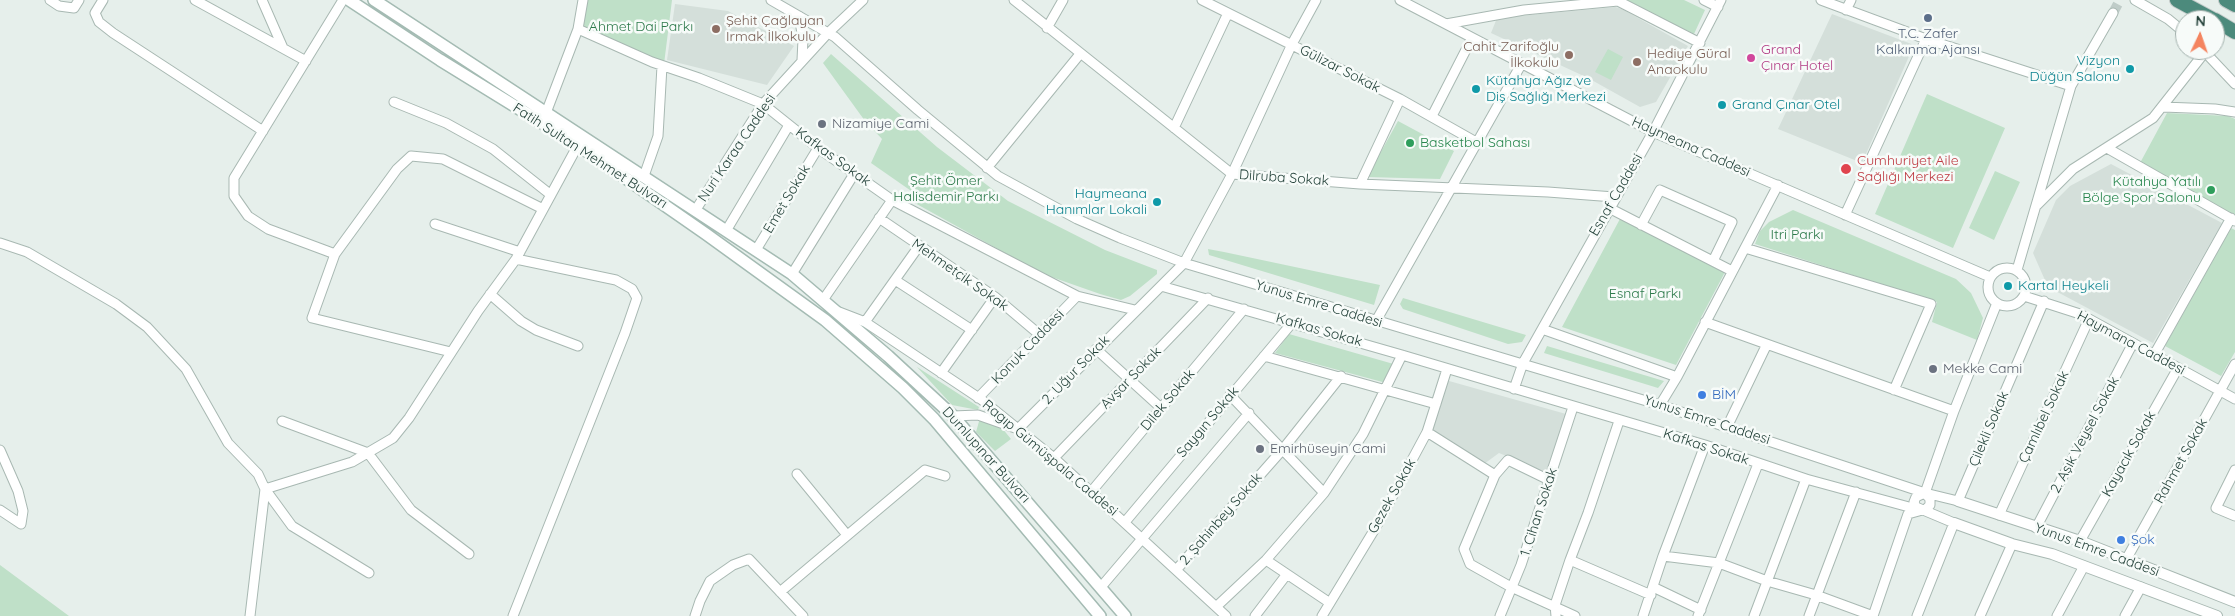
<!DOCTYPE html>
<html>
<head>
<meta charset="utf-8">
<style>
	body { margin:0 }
	#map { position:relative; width:2235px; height:616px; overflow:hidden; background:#e6efeb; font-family:Quicksand,sans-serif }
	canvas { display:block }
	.north { position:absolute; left:2175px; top:10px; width:50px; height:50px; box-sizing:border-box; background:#f7fbf9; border:1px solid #a3b1ad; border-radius:50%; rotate:3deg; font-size:14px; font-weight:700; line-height:20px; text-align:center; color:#24423a }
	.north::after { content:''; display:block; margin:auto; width:18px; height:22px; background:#f4845f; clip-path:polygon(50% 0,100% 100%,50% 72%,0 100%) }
</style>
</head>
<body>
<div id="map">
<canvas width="2235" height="616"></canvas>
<div class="north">N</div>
</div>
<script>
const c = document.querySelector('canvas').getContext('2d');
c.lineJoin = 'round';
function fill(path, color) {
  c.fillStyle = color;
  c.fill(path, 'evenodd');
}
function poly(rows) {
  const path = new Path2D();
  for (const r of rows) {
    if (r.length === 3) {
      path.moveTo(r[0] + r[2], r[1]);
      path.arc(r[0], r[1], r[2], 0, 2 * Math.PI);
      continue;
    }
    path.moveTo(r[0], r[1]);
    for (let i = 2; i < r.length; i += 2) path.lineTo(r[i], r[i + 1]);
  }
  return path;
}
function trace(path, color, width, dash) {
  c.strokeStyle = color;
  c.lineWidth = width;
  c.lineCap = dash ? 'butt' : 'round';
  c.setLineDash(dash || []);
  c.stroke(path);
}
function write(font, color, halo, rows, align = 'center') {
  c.font = font + ' Quicksand,sans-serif';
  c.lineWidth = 5;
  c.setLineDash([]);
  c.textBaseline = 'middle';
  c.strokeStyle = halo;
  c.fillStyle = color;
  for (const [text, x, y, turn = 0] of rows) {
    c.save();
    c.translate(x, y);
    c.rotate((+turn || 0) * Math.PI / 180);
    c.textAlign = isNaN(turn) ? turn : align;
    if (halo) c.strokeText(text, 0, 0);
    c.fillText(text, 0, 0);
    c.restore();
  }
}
const built = poly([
	[675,4,728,11,794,46,767,85,667,60],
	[1615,7,1622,9,1688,46,1656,102,1640,107,1588,78,1491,33,1497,18],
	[1832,14,1914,45,1862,163,1778,129],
	[2111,164,2222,223,2153,343,2048,287,2033,253,2056,200,2070,186],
	[1442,379,1566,414,1548,473,1499,453,1484,464,1425,428]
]);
const green = poly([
	[586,0,672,0,664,64,581,27],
	[1623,0,1684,0,1705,10,1694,34],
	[1608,49,1623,57,1611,80,1595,72],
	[831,54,937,147,1008,201,1105,250,1157,270,1157,274,1130,296,1121,300,1100,294,1043,274,913,202,917,195,871,163,882,139,865,121,823,63],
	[1927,94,2005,128,1953,248,1875,214],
	[2167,113,2228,116,2235,119,2235,218,2140,163],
	[1398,121,1454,151,1440,179,1367,177],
	[1995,171,2020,182,1994,240,1969,228],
	[1793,210,1956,279,1971,293,1983,318,1977,340,1932,322,1937,302,1755,244,1760,231,1769,222],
	[1621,217,1725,272,1676,365,1562,327],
	[2231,228,2235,230,2235,352,2221,376,2165,346],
	[1208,249,1224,252,1380,285,1374,305,1209,255],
	[1403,298,1526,335,1522,342,1508,344,1403,309,1400,304],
	[1289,334,1397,365,1386,383,1275,353],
	[1547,346,1664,381,1658,388,1544,353],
	[917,367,979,407,978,410,952,405],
	[980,418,1002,428,1011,439,995,451,976,432],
	[0,565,69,616,0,616]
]);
const tertiaryTunnel = poly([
	[2113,13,2120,0]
]);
const minor = poly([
	[50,0,59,6,74,8,79,0],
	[103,0,95,13,99,22,113,33,263,131],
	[195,0,306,61],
	[262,0,283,48],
	[343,0,234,178,234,196,248,216,268,229,335,254,397,169,411,156,443,159,543,209],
	[771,0,835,37,918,110,998,176,1077,219,1120,238,1184,263,1660,405,1925,493,1958,501,2044,301],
	[1014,0,1232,174,1360,184,1548,192,1614,197],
	[1202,0,1400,99,1476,142],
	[1400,0,1653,132,1990,277],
	[1704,0,1718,7],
	[1821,0,1926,39,2071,86],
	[2135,0,2168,19,2185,33],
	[1846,10,1851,0],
	[799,16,803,39,802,60],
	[1446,24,1524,10,1618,1,1700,43],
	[1047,28,1063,0],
	[578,29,652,62,699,78,763,104,818,148,892,200,1077,296,1135,310],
	[2203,50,2235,84],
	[394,102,446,123,493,149,551,195],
	[2163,107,2215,109,2235,112],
	[546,113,578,29,583,0],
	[1432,116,1472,38],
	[1174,128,1228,13],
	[2107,148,2235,221],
	[987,168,1080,54],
	[644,176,658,136,662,66],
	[1360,184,1400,99],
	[2037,205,2073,169,2153,118,2205,52],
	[1609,208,1732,271],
	[695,211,763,104,828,33,863,0],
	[1845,215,1926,39],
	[879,218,995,297,1040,335],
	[435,224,520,252],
	[1641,225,1660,190,1732,222,1713,261],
	[726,231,789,125],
	[0,243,27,252,116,304,147,327,186,369,228,443,258,474,265,489,250,616],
	[1745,248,1931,304,1894,390],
	[756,250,818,148],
	[335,254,312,318,451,352],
	[2007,287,19],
	[2017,270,2071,86,2113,13],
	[792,274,854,174],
	[895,280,972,330],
	[1161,286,1184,263,1232,174,1292,44,1316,0],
	[490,294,521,321,536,330,578,346],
	[2024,296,2080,314,2235,399],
	[823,300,892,200],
	[839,312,865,322,982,400,1054,458,1226,616],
	[1376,321,1522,63],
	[865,322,919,246],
	[1705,322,1954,411],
	[1542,329,1677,377],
	[1096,349,1161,408],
	[2154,355,2231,218],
	[1264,356,1436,404],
	[941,373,995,297],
	[1514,389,1523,363,1653,132,1721,0],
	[1230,395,1324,493],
	[978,398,1077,296],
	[1660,405,1677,377,1778,185],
	[953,416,978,415,1018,429,1161,286,1402,355,1705,445,1806,479,1920,510],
	[282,421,368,453,411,510,469,554],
	[1727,427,1767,344],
	[1427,432,1495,475,1508,460,1549,480],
	[0,450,18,491,23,511,21,524,0,510],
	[1054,458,1208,298],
	[2235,470,2216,508,2235,516],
	[797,474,847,535],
	[1495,475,1464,549,1470,564,1511,587,1575,616],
	[1091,492,1244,309],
	[1925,493,1954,411,1997,303],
	[1999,515,2089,319],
	[1125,522,1292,323],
	[2036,528,2133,343],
	[2080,541,2178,368],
	[1663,556,1719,563,1767,581,1816,595,1873,616,1908,514,1926,509,1930,505,1930,499,1925,493],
	[2127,558,2235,364],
	[1266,560,1330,603],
	[1570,560,1651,595],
	[1177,569,1283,449,1341,376],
	[369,573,292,526,265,489,352,462,393,438,409,418,478,311,516,259,578,145],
	[1101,587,1249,413],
	[1653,587,1701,610],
	[780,592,925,470,945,476],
	[1217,606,1266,560,1324,493,1363,434,1402,355],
	[513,616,625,333,637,298,632,289,616,280,516,259],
	[695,616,700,601,710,581,733,565,749,559,803,616],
	[1255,616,1287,574],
	[1322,616,1376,527,1427,432,1447,369],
	[1500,616,1521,565,1573,407],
	[1556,616,1555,605,1570,560,1588,513,1619,421],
	[1643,616,1663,556,1705,445],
	[1698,616,1758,464],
	[1754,616,1806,479],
	[1809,616,1856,492],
	[1917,616,1954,523,1916,507,1914,502,1916,497,1925,493],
	[1980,616,2012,544],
	[2057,616,2084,566],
	[2125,616,2141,587]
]);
const tertiary = poly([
	[1958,501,2080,541,2235,602],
	[1954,523,2012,544,2052,554,2217,616]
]);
const secondary = poly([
	[349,0,440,60,578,145,706,234,825,320,903,388,934,419,1100,616],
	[374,0,792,274,888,356,953,416,1125,616]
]);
const trunk = poly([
	[2177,0,2214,20],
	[2226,0,2235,5],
	[2215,20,2235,32]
]);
const markers = [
	[1928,18,5,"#5c6f8a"],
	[716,29,5,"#8d6e63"],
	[1569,55,5,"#8d6e63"],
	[1751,58,5,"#d1479c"],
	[1637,62,5,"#8d6e63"],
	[2130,69,5,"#0f9aa8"],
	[1476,89,5,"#0f9aa8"],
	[1722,105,5,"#0f9aa8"],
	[822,124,5,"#6b7280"],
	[1410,143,5,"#2e9e5b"],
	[1846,169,6,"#e0444e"],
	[2211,190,5,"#2e9e5b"],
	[1157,202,5,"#0f9aa8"],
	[2008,286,5,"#0f9aa8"],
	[1933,369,5,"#6b7280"],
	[1702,395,5,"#3f7fe0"],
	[1260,449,5,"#6b7280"],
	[2121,540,5,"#3f7fe0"]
];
const educationNames = [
	["Şehit Çağlayan",726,21],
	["Irmak İlkokulu",726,37],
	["Cahit Zarifoğlu",1559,47,"right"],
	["İlkokulu",1559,63,"right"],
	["Hediye Güral",1647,54],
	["Anaokulu",1647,70]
];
const parkNames = [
	["Ahmet Dai Parkı",641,27],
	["Şehit Ömer",946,181],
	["Halisdemir Parkı",946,197],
	["Itri Parkı",1797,235],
	["Esnaf Parkı",1645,294]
];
const serviceNames = [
	["T.C. Zafer",1928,34],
	["Kalkınma Ajansı",1928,50]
];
const hotelNames = [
	["Grand",1761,50],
	["Çınar Hotel",1761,66]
];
const cultureNames = [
	["Vizyon",2120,61,"right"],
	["Düğün Salonu",2120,77,"right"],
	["Kütahya Ağız ve",1486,81],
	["Diş Sağlığı Merkezi",1486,97],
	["Grand Çınar Otel",1732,105],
	["Haymeana",1147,194,"right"],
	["Hanımlar Lokali",1147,210,"right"],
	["Kartal Heykeli",2018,286]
];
const streetNames = [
	["Gülizar Sokak",1340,69,27],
	["Haymeana Caddesi",1691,147,24],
	["Nuri Karaa Caddesi",737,148,-56],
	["Fatih Sultan Mehmet Bulvarı",590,156,33],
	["Kafkas Sokak",833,157,36],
	["Dilruba Sokak",1284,178,4],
	["Esnaf Caddesi",1616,195,-60],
	["Emet Sokak",787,199,-59],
	["Mehmetçik Sokak",960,275,35],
	["Yunus Emre Caddesi",1319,304,17],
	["Kafkas Sokak",1319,330,16],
	["Haymana Caddesi",2131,343,28],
	["Konuk Caddesi",1028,347,-46],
	["2. Uğur Sokak",1076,370,-46],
	["Avşar Sokak",1131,378,-46],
	["Dilek Sokak",1168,400,-50],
	["Çamlıbel Sokak",2044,417,-65],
	["Yunus Emre Caddesi",1707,420,18],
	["Saygın Sokak",1208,422,-50],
	["Çilekli Sokak",1989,429,-67],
	["2. Aşık Veysel Sokak",2085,435,-62],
	["Kafkas Sokak",1706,447,18],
	["Kayacık Sokak",2129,454,-61],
	["Dumlupınar Bulvarı",986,455,48],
	["Ragıp Gümüşpala Caddesi",1050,458,40],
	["Rahmet Sokak",2181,461,-61],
	["Gezek Sokak",1392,496,-61],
	["1. Cihan Sokak",1539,512,-72],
	["2. Şahinbey Sokak",1221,519,-49],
	["Yunus Emre Caddesi",2097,550,20]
];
const worshipNames = [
	["Nizamiye Cami",832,124],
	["Mekke Cami",1943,369],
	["Emirhüseyin Cami",1270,449]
];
const leisureNames = [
	["Basketbol Sahası",1420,143],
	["Kütahya Yatılı",2201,182,"right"],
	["Bölge Spor Salonu",2201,198,"right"]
];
const healthNames = [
	["Cumhuriyet Aile",1857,161],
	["Sağlığı Merkezi",1857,177]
];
const shopNames = [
	["BİM",1712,395],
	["Şok",2131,540]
];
fill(built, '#d4dfda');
fill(green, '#bfe0c8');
trace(tertiaryTunnel, '#bfccc8', 10, [10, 5]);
trace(minor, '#a8b8b2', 11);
trace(tertiary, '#a8b8b2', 12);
trace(secondary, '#a4bbb3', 14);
trace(trunk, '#c2cac8', 16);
trace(minor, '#fff', 9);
trace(tertiary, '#fff', 10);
trace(secondary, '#fff', 11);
trace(trunk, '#4c8a7c', 14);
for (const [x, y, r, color] of markers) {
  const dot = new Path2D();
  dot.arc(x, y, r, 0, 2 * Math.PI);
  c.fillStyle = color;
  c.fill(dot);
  trace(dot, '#f7fbf9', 2);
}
write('14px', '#785e54', '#f7fbf9', educationNames, 'left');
write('14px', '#2d7a4b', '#f7fbf9', parkNames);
write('14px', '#4e5e75', '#f7fbf9', serviceNames);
write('14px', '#b23c85', '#f7fbf9', hotelNames, 'left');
write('14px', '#0d838f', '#f7fbf9', cultureNames, 'left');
write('14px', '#24423a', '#f7fbf9', streetNames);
write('14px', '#5b616d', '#f7fbf9', worshipNames, 'left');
write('14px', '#27864d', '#f7fbf9', leisureNames, 'left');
write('14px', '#be3a42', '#f7fbf9', healthNames, 'left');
write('14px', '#366cbe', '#f7fbf9', shopNames, 'left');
</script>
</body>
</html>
